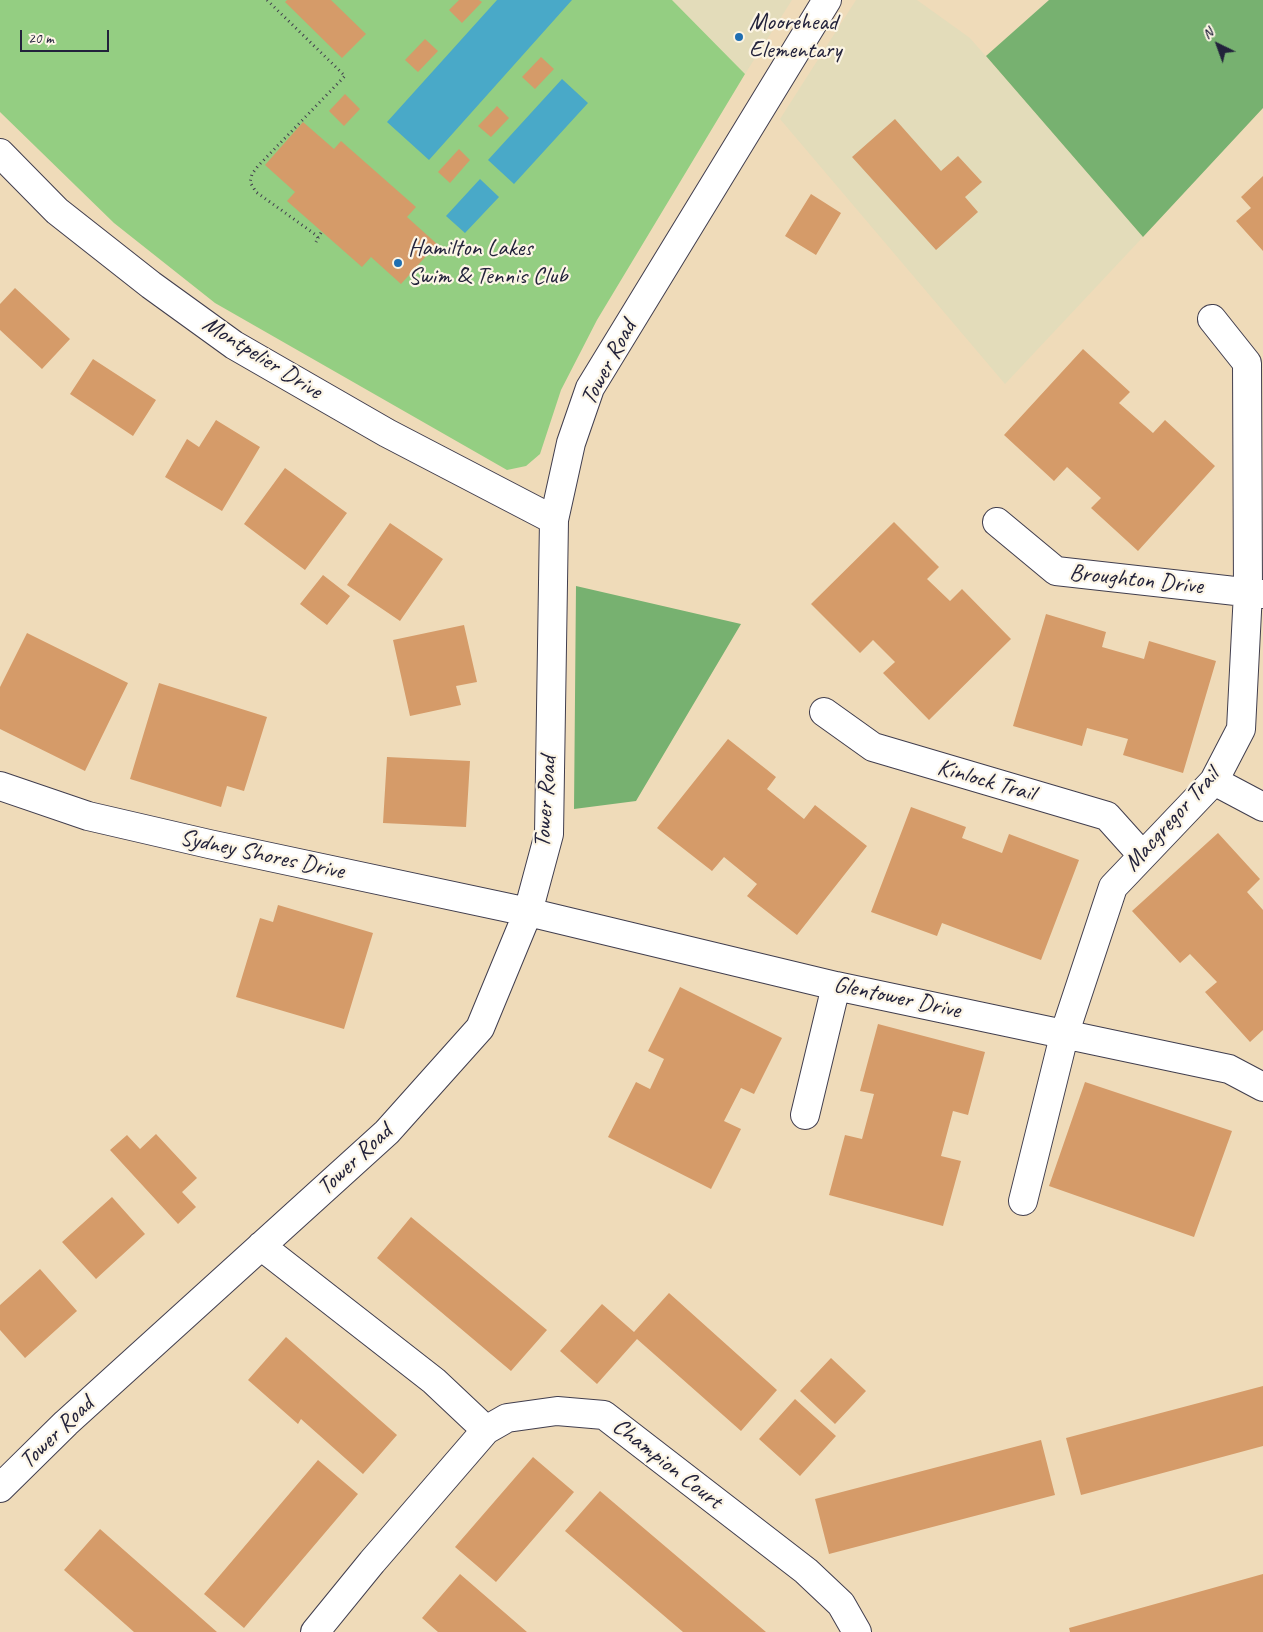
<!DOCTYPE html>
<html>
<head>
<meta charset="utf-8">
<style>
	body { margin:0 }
	#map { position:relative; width:1263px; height:1632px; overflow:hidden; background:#efdbb9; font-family:Caveat,sans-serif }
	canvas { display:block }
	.north { position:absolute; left:1193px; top:20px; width:50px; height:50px; -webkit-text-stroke:4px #fcf5e5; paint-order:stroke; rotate:318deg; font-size:14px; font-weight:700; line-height:20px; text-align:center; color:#22223b }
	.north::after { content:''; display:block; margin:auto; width:18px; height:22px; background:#22223b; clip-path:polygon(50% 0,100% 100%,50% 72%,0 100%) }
	.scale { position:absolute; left:20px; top:30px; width:89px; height:22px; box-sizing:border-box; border:2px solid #22223b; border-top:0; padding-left:6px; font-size:15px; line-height:18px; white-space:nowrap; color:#22223b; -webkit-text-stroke:4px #fcf5e5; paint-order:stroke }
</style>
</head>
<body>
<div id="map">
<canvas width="1263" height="1632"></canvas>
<div class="north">N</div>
<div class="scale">20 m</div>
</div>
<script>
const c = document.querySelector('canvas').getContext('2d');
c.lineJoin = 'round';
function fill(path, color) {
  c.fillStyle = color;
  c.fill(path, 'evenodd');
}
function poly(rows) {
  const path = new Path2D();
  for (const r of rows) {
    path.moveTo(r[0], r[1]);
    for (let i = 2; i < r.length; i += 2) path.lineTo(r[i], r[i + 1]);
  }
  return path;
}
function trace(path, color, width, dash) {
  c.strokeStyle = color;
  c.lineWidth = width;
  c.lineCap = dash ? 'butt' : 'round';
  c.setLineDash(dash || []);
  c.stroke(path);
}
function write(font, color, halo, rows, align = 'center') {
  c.font = font + ' Caveat,sans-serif';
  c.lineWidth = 4.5;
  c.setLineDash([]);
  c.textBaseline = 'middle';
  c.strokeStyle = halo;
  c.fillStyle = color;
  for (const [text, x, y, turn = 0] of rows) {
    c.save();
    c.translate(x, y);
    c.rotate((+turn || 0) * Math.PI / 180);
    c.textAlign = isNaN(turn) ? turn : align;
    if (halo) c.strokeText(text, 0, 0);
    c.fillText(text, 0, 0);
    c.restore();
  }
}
const built = poly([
	[672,0,792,0,745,74],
	[856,0,917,0,970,38,1143,237,1005,384,780,119]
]);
const green = poly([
	[0,0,672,0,745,74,597,320,561,390,540,454,526,466,507,470,215,303,114,223,0,112]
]);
const forest = poly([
	[1049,0,1263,0,1263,108,1143,237,986,56],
	[576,586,741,624,636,801,574,809]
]);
const water = poly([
	[497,0,572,0,429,160,387,122],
	[562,79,588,103,514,184,488,160],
	[480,179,499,197,465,233,446,216]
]);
const building = poly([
	[287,0,331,0,366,34,342,58,285,2],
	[459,0,479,0,482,2,462,23,449,10],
	[425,39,438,51,418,72,405,60],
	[541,57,554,69,535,89,522,77],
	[345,94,360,109,344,126,329,111],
	[497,106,509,118,491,137,478,126],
	[895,119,941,171,958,156,982,182,965,197,978,212,936,250,852,157],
	[303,122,334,149,341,141,416,207,407,217,437,244,401,284,371,257,362,267,287,201,295,192,265,165],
	[459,149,470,160,450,183,438,172],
	[1263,176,1263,251,1236,221,1251,208,1241,197],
	[811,194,841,213,816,255,785,236],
	[15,288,70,339,42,369,0,330,0,304],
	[1083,349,1130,392,1119,403,1153,433,1165,420,1215,466,1138,551,1091,508,1101,498,1067,467,1054,481,1004,435],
	[93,359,156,400,133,436,70,394],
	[216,420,260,447,222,511,165,477,187,439,199,447],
	[285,468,347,513,305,570,244,524],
	[894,522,939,567,927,579,950,601,962,589,1011,639,929,720,883,673,895,662,873,640,860,653,811,604],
	[390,523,443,559,400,621,347,585],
	[323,575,350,596,327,625,300,604],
	[1046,614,1106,632,1102,647,1144,659,1149,641,1216,661,1183,773,1123,755,1128,739,1087,728,1082,746,1013,726],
	[464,625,477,682,456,686,461,705,410,716,393,640],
	[27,633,128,683,85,771,0,729,0,687],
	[159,683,267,717,244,791,227,786,221,807,130,779],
	[728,739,776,777,767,789,804,819,815,805,867,846,797,935,747,896,757,884,724,857,712,871,657,828],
	[387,757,470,761,466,827,383,823],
	[911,807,966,827,962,838,1002,853,1009,834,1079,860,1041,960,942,923,937,936,871,912],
	[1218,833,1260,879,1247,892,1263,910,1263,1030,1250,1042,1205,992,1217,982,1190,954,1180,963,1132,911],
	[278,905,373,933,344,1029,236,997,260,918,273,922],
	[680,987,782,1038,754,1094,741,1088,724,1121,741,1129,711,1189,608,1137,636,1082,650,1089,664,1059,648,1051],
	[878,1024,985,1052,968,1115,953,1111,941,1156,961,1161,943,1226,829,1195,845,1135,862,1139,874,1094,860,1091],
	[1085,1082,1232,1131,1194,1237,1049,1186],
	[156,1134,197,1178,182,1192,196,1207,178,1224,110,1150,127,1135,140,1149],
	[112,1197,145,1234,96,1279,62,1242],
	[411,1217,547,1330,511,1371,377,1258],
	[40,1269,77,1311,25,1358,0,1330,0,1305],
	[669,1293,777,1390,741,1431,637,1339,597,1384,560,1351,602,1304,634,1332],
	[286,1337,397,1435,363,1474,301,1419,298,1424,248,1380],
	[831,1358,866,1391,835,1424,800,1391],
	[1263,1386,1263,1446,1081,1495,1066,1438],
	[795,1399,836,1436,800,1476,759,1439],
	[1041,1440,1055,1495,829,1554,815,1499],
	[533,1457,574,1492,496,1582,455,1547],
	[318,1460,358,1494,244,1628,204,1594],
	[600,1491,766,1632,683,1632,565,1531],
	[100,1529,217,1632,134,1632,64,1570],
	[460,1574,527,1632,438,1632,422,1618],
	[1263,1574,1263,1632,1070,1632,1069,1628]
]);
const path = poly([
	[267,0,345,76,258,166,252,174,250,182,256,192,316,235,318,238,316,242],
	[318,238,322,231]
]);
const minor = poly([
	[0,153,57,211,151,285,234,345,387,433,554,520],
	[997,522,1056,571,1263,594],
	[824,712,873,747,1107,816,1142,855],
	[1214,781,1263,807],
	[0,786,88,816,209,844,528,912,836,986,1229,1069,1263,1087],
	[805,1115,836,986],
	[1023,1201,1065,1032,1113,887,1214,781,1241,729,1248,592,1247,363,1212,319],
	[261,1246,434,1381,486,1430],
	[0,1488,66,1423,387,1132,480,1028,528,912,549,834,554,520,571,443,590,388,827,0],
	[315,1632,372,1562,486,1430,507,1418,557,1411,604,1415,806,1571,841,1604,857,1632]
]);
const markers = [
	[739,37,5,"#1f6fb2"],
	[398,263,5,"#1f6fb2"]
];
const poiNames = [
	["Moorehead",749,23],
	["Elementary",749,51],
	["Hamilton Lakes",408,249],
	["Swim & Tennis Club",408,277]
];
const streetNames = [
	["Montpelier Drive",262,358,32],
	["Tower Road",609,363,-62],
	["Broughton Drive",1136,580,6],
	["Kinlock Trail",986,781,16],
	["Tower Road",546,802,-86],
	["Macgregor Trail",1172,820,-48],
	["Sydney Shores Drive",262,855,12],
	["Glentower Drive",897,998,12],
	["Tower Road",355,1160,-43],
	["Tower Road",57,1433,-44],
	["Champion Court",667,1464,38]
];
fill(built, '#e3dcba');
fill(green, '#94ce82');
fill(forest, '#77b170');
fill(water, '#49a9c8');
fill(building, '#d59b69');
trace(minor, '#413e4e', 30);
trace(path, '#413e4e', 3, [1, 4]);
trace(minor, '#fff', 28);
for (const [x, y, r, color] of markers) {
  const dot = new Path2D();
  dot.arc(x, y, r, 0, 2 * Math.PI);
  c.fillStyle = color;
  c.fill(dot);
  trace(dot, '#fcf5e5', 2);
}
write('24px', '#22223b', '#fcf5e5', poiNames, 'left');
write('24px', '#22223b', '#fcf5e5', streetNames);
</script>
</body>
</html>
